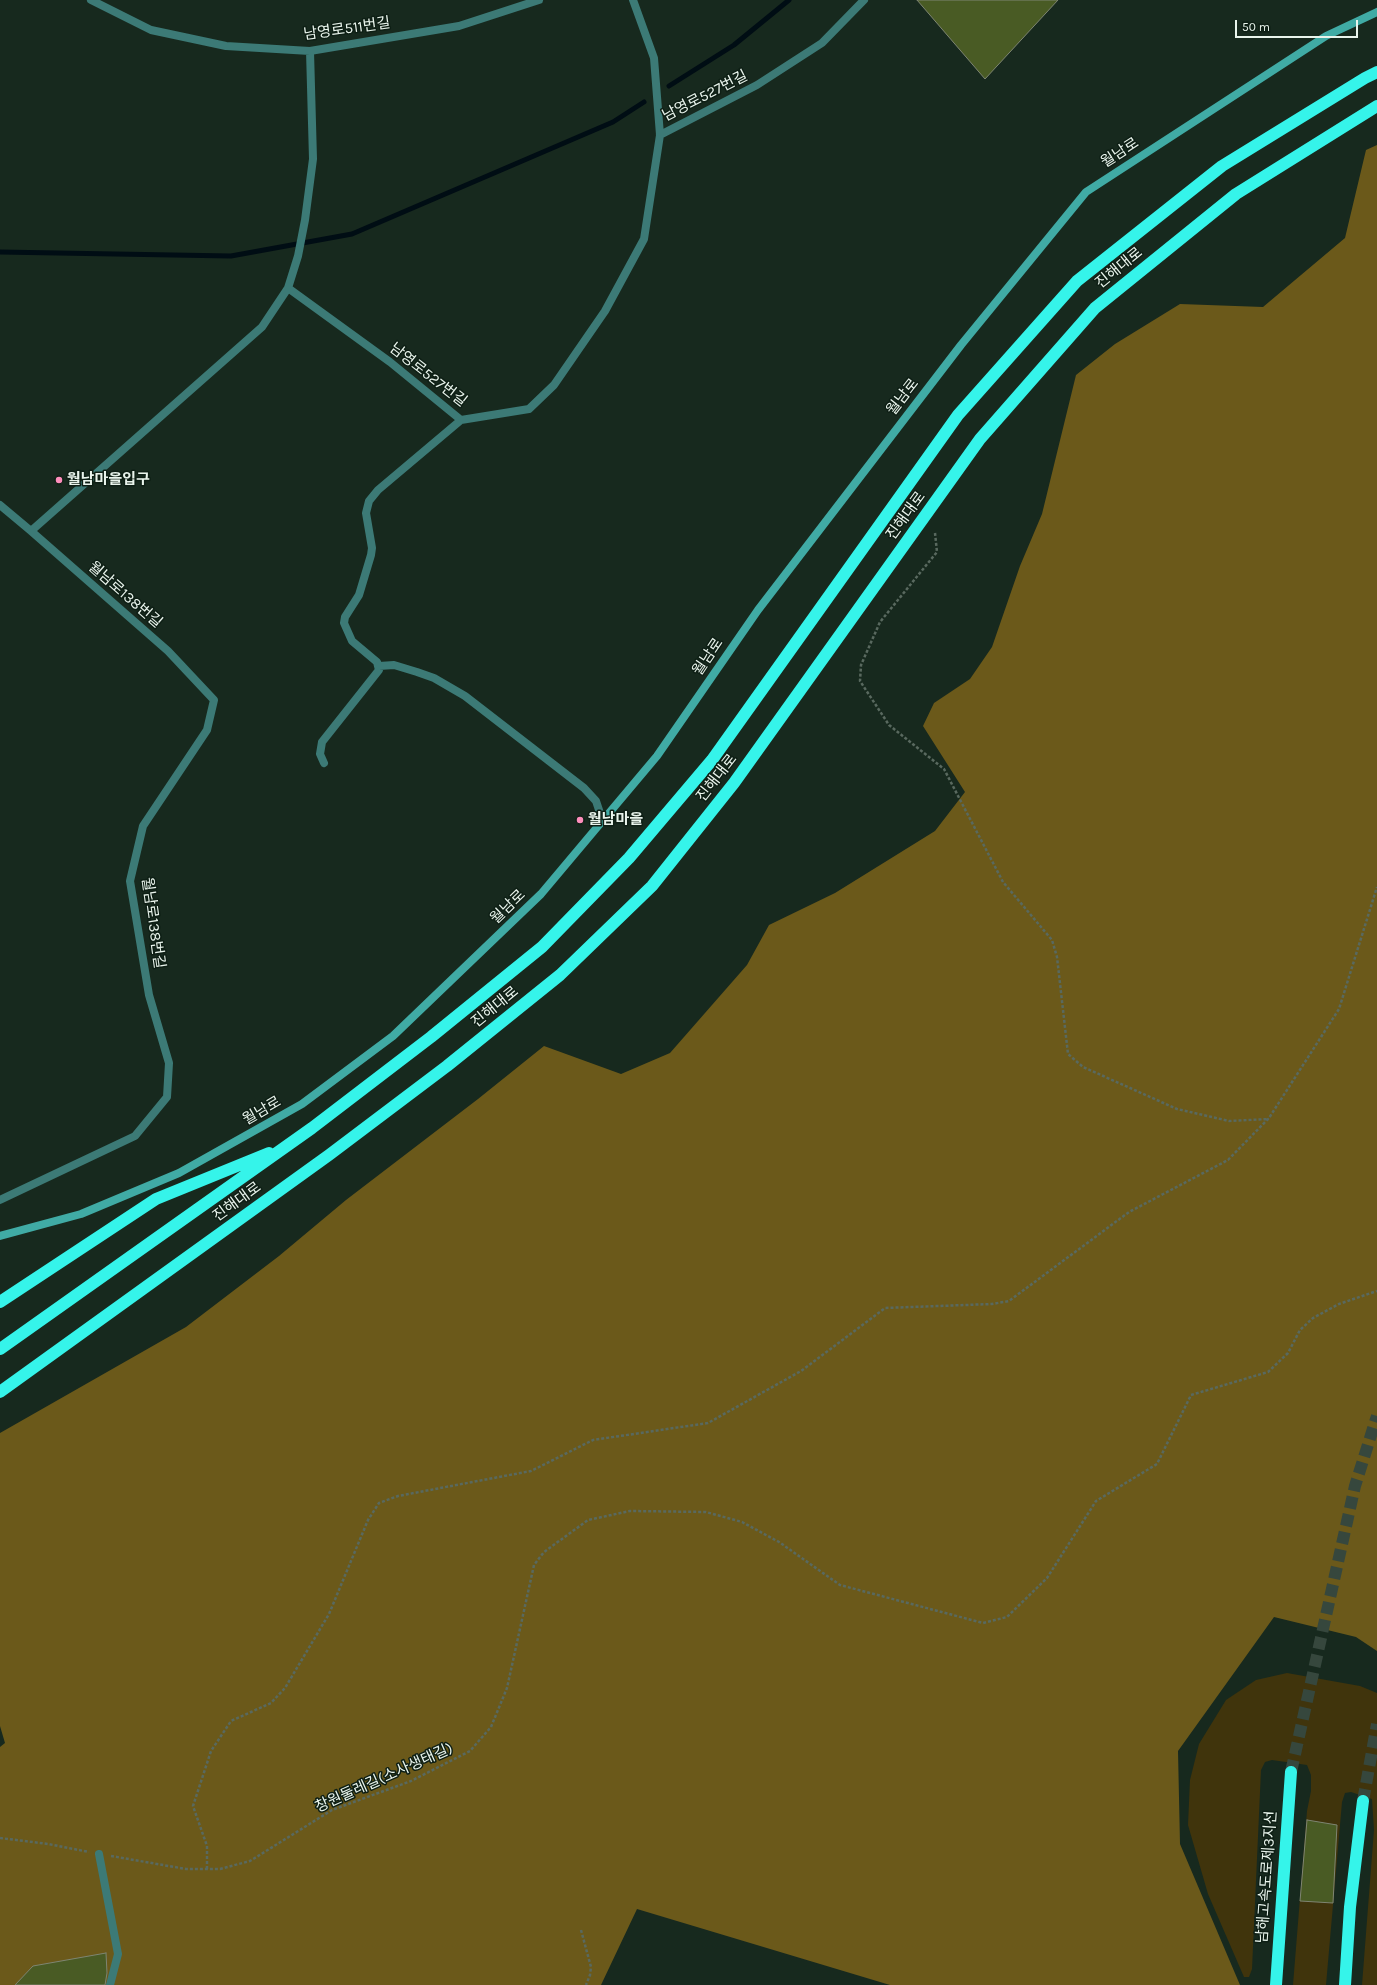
<!DOCTYPE html>
<html>
<head>
<meta charset="utf-8">
<style>
	body { margin:0 }
	#map { position:relative; width:1377px; height:1985px; overflow:hidden; background:#17291e; font-family:Karla,sans-serif }
	canvas { display:block }
	.scale { position:absolute; left:1235px; top:20px; width:123px; height:18px; box-sizing:border-box; border:2px solid #e9f4ec; border-top:0; padding-left:5px; font-size:12px; line-height:14px; white-space:nowrap; color:#e9f4ec; -webkit-text-stroke:3px #0e1f15; paint-order:stroke }
</style>
</head>
<body>
<div id="map">
<canvas width="1377" height="1985"></canvas>
<div class="scale">50 m</div>
</div>
<script>
const c = document.querySelector('canvas').getContext('2d');
c.lineJoin = 'round';
function fill(path, color) {
  c.fillStyle = color;
  c.fill(path, 'evenodd');
}
function poly(rows) {
  const path = new Path2D();
  for (const r of rows) {
    path.moveTo(r[0], r[1]);
    for (let i = 2; i < r.length; i += 2) path.lineTo(r[i], r[i + 1]);
  }
  return path;
}
function trace(path, color, width, dash) {
  c.strokeStyle = color;
  c.lineWidth = width;
  c.lineCap = dash ? 'butt' : 'round';
  c.setLineDash(dash || []);
  c.stroke(path);
}
function write(font, color, halo, rows, align = 'center') {
  c.font = font + ' Karla,"Noto Sans KR",sans-serif';
  c.lineWidth = 3;
  c.setLineDash([]);
  c.textBaseline = 'middle';
  c.strokeStyle = halo;
  c.fillStyle = color;
  for (const [text, x, y, turn = 0] of rows) {
    c.save();
    c.translate(x, y);
    c.rotate((+turn || 0) * Math.PI / 180);
    c.textAlign = isNaN(turn) ? turn : align;
    if (halo) c.strokeText(text, 0, 0);
    c.fillText(text, 0, 0);
    c.restore();
  }
}
const green = poly([
	[1287,1673,1360,1686,1377,1693,1377,1985,1362,1985,1374,1830,1372,1799,1351,1792,1345,1793,1342,1802,1326,1985,1293,1985,1307,1811,1311,1791,1311,1775,1307,1765,1272,1760,1265,1762,1261,1770,1252,1969,1249,1977,1244,1977,1208,1894,1188,1825,1190,1780,1199,1744,1226,1700,1256,1680]
]);
const forest = poly([
	[1377,145,1377,1651,1356,1637,1274,1617,1178,1751,1180,1844,1240,1985,890,1985,637,1909,601,1985,0,1985,0,1747,5,1743,0,1726,0,1433,186,1327,279,1256,346,1200,478,1099,544,1046,621,1074,670,1053,747,965,769,925,835,893,935,831,965,792,923,726,934,703,970,679,992,647,1020,566,1042,514,1076,375,1115,344,1180,304,1263,307,1345,238,1366,150]
]);
const stream = poly([
	[669,86,734,45,789,0],
	[0,252,231,256,352,234,613,122,644,102]
]);
const building = poly([
	[917,0,1058,0,985,79,917,0],
	[1307,1820,1337,1825,1333,1903,1300,1901,1307,1820],
	[106,1953,107,1973,105,1985,15,1985,33,1966,106,1953]
]);
const highwayTunnel = poly([
	[1291,1772,1355,1486,1377,1416],
	[1363,1801,1377,1724]
]);
const path = poly([
	[935,533,937,552,880,622,861,665,860,681,889,725,944,769,1003,882,1052,940,1057,957,1068,1054,1083,1067,1177,1109,1229,1121,1269,1119],
	[0,1838,48,1844,89,1852],
	[111,1856,186,1869,220,1869,250,1861,332,1810,411,1781,470,1751,491,1727,507,1688,534,1565,544,1552,588,1520,630,1511,706,1512,742,1522,779,1542,840,1585,983,1623,1007,1617,1047,1578,1096,1501,1157,1464,1191,1395,1268,1372,1288,1353,1300,1330,1313,1318,1339,1304,1377,1291],
	[207,1869,207,1846,193,1806,211,1751,231,1721,271,1703,285,1688,329,1614,368,1520,379,1503,398,1496,531,1471,593,1440,708,1423,801,1371,885,1308,992,1304,1009,1301,1129,1212,1228,1160,1269,1118,1339,1009,1377,887],
	[581,1930,591,1967,590,1975,586,1985]
]);
const lane = poly([
	[99,1854,118,1954,110,1985]
]);
const street = poly([
	[91,0,151,30,226,46,310,51,459,26,539,0],
	[660,135,757,85,822,43,864,0],
	[288,288,390,362,461,420,529,409,554,385,605,311,644,239,660,135,654,58,633,0],
	[0,505,31,531,262,327,288,288,298,256,305,220,313,159,310,51],
	[379,666,394,665,417,672,434,678,465,696,584,788,596,801,603,822],
	[324,763,320,754,322,742,379,670,377,662,352,641,344,623,345,617,359,595,371,555,372,548,366,513,369,501,378,490,461,420],
	[0,1200,135,1136,167,1097,169,1063,149,995,130,881,143,826,207,730,214,700,168,651,31,531]
]);
const secondary = poly([
	[0,1236,81,1214,179,1173,302,1104,393,1036,541,894,657,756,758,610,961,345,1086,192,1326,36,1377,12]
]);
const highway = poly([
	[0,1302,156,1199,269,1153],
	[0,1349,312,1128,431,1037,542,947,629,858,712,760,958,415,1077,281,1222,166,1365,78,1377,72],
	[0,1392,329,1155,447,1066,560,975,652,886,734,783,980,439,1095,308,1236,194,1377,106],
	[1276,1985,1291,1772],
	[1345,1985,1350,1907,1363,1801]
]);
const markers = [
	[59,480,4,"#fe8ebc"],
	[580,820,4,"#fe8ebc"]
];
const streetNames = [
	["남영로511번길",347,29,-8],
	["남영로527번길",705,96,-27],
	["월남로",1120,153,-33],
	["진해대로",1119,268,-39],
	["남영로527번길",428,375,38],
	["월남로",903,397,-52],
	["진해대로",906,516,-54],
	["월남로138번길",125,595,41],
	["월남로",708,657,-56],
	["진해대로",717,778,-52],
	["월남로",508,907,-44],
	["월남로138번길",153,923,82],
	["진해대로",495,1007,-39],
	["월남로",262,1111,-30],
	["진해대로",237,1202,-36],
	["창원둘레길(소사생태길)",384,1778,-24],
	["남해고속도로제3지선",1267,1877,-86]
];
const poiNames = [
	["월남마을입구",67,480],
	["월남마을",588,820]
];
fill(green, '#40340c');
fill(forest, '#6b591a');
trace(stream, '#000d14', 5);
fill(building, '#495b24');
trace(building, '#7e8572', 1);
trace(highwayTunnel, '#36473d', 12, [12, 6]);
trace(path, '#59695f', 2.5, [3, 2]);
trace(lane, '#3c7a76', 8);
trace(street, '#3c7a76', 8);
trace(secondary, '#40aba5', 8);
trace(highway, '#35f4ea', 12);
for (const [x, y, r, color] of markers) {
  const dot = new Path2D();
  dot.arc(x, y, r, 0, 2 * Math.PI);
  c.fillStyle = color;
  c.fill(dot);
  trace(dot, '#0e1f15', 1.5);
}
write('15px', '#e9f4ec', '#0e1f15', streetNames);
write('bold 15px', '#e9f4ec', '#0e1f15', poiNames, 'left');
</script>
</body>
</html>
